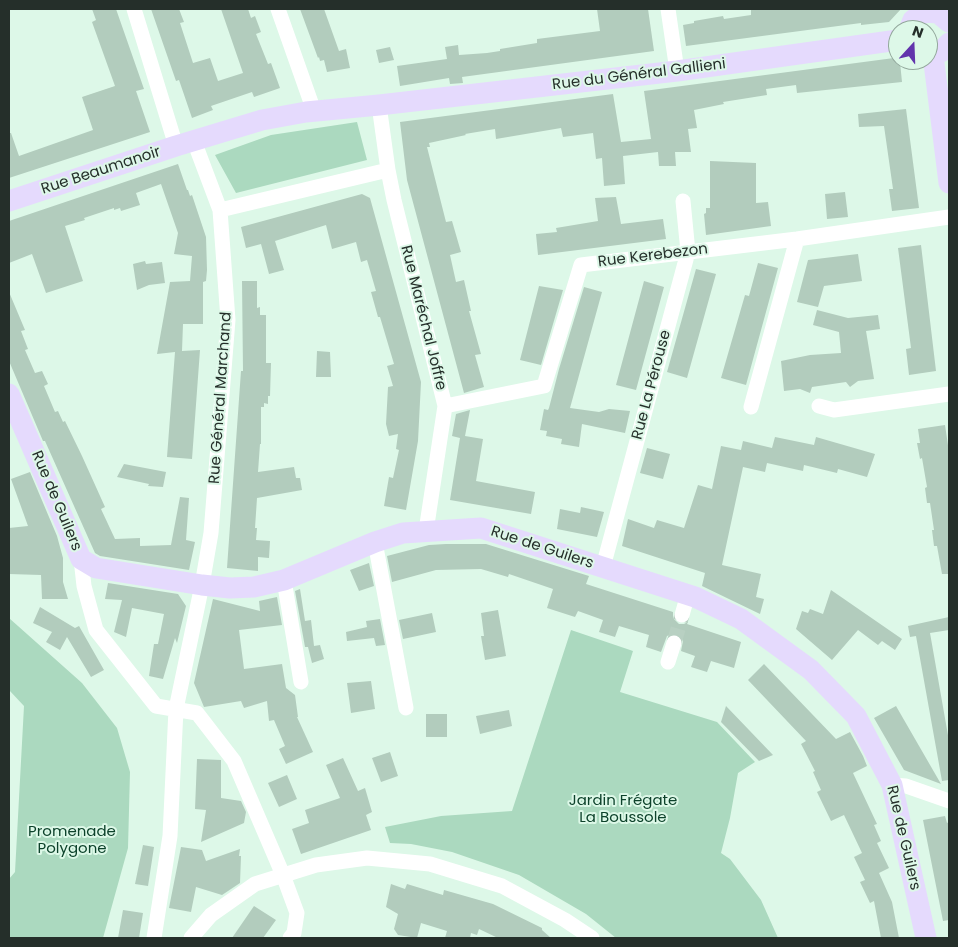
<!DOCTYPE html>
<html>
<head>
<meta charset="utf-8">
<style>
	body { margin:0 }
	#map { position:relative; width:958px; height:947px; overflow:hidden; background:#ddf8e8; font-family:Poppins,sans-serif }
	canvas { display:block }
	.frame { position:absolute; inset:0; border:10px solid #252f2a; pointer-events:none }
	.north { position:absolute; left:888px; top:20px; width:50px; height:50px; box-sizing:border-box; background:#ddf8e8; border:1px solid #93a89c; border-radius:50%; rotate:20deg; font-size:14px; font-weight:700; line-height:20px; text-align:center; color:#252f2a }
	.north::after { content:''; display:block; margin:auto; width:18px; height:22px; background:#6234ac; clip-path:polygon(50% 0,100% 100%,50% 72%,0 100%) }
</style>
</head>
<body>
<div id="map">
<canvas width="958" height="947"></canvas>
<div class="frame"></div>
<div class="north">N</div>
</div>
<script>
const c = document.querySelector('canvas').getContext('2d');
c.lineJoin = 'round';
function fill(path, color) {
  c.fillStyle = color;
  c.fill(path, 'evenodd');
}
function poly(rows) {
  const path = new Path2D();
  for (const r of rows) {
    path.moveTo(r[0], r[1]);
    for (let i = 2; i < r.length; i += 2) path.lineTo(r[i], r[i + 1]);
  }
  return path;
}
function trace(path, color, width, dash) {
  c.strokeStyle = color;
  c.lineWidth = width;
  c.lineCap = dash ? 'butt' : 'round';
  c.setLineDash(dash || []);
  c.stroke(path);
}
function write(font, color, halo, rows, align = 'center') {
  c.font = font + ' Poppins,sans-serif';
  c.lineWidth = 4;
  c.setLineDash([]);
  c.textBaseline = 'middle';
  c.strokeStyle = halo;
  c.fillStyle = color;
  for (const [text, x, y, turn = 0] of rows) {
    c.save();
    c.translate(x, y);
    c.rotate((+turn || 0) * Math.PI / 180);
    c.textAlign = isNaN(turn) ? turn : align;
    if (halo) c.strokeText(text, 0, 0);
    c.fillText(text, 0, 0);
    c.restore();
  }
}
const green = poly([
	[357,122,367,160,236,193,215,155,271,135],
	[9,618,82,683,117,728,130,772,128,848,103,938,9,938,9,879,15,872,24,706,9,690],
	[571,630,633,651,620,692,717,722,755,762,738,773,730,818,721,853,730,859,761,900,778,938,616,938,586,914,519,875,452,852,411,844,390,843,385,827,441,816,512,811]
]);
const building = poly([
	[92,9,116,9,144,89,136,91,150,132,9,178,9,133,11,133,19,156,93,130,82,97,115,86,92,22,96,20],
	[151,9,179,9,184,22,180,23,193,63,210,58,218,81,243,73,221,9,248,9,251,18,255,16,261,32,256,34,268,64,271,63,280,88,254,97,252,92,211,106,213,110,192,118,179,80,176,81],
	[300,9,324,9,339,51,346,49,350,68,327,72,324,60,320,61,319,57,318,58],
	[597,9,648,9,654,51,462,77,463,83,450,84,449,78,400,86,397,66,447,59,445,47,458,45,459,55,487,53,500,51,500,49,537,43,537,39,600,31],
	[759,9,901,9,889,22,861,25,861,23,686,46,683,25,694,23,694,21,723,16,724,19,751,15,751,10],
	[390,47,394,60,379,63,376,50],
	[894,58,900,62,902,82,797,93,796,85,766,89,767,95,723,102,724,104,694,110,697,128,688,129,691,152,675,152,676,166,659,166,658,152,623,156,625,184,604,186,602,158,596,159,593,133,563,137,561,128,496,139,495,129,465,134,466,135,429,143,430,147,427,147,446,222,452,221,461,252,450,255,456,282,464,280,471,311,469,311,481,354,475,355,484,387,464,393,407,180,400,122,613,94,621,142,651,139,644,91],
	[906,109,919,208,892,211,889,189,893,189,884,126,859,127,858,114],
	[710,161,756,163,756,203,768,202,771,226,706,235,704,214,706,213,706,208,710,208],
	[178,164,187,190,188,190,190,196,192,195,206,237,207,270,206,281,203,282,203,324,183,324,182,351,200,350,192,459,167,457,175,352,157,354,170,282,190,281,192,256,174,254,178,233,161,184,136,193,140,205,121,211,120,208,114,210,114,208,84,218,85,220,65,226,83,281,46,293,32,254,9,263,9,221],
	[845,192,848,217,827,219,825,194],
	[362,194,370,198,421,382,418,441,406,510,384,506,389,477,393,478,399,450,396,449,398,434,389,436,386,424,388,387,393,386,387,366,394,364,380,317,378,317,371,292,376,291,367,260,361,262,356,242,332,249,326,225,275,241,284,270,269,274,261,244,246,248,241,227],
	[616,197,621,224,663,219,666,239,538,255,536,234,557,232,556,228,598,221,595,198],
	[921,245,936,371,909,375,906,349,911,348,898,248],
	[858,254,862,281,824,286,818,307,797,302,808,260],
	[145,261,146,264,162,262,165,283,149,285,137,290,133,264],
	[758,263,778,268,746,385,721,378,745,295,749,296],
	[696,269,716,274,687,378,667,372],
	[242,281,257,281,257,308,260,307,260,315,266,315,266,363,271,363,270,396,268,396,268,404,264,403,264,407,261,407,261,444,260,444,258,472,294,467,296,478,300,478,302,490,257,498,255,528,257,528,256,540,270,541,269,558,258,557,258,571,227,568,241,371,243,371],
	[644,281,664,287,636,390,616,385],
	[539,286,563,290,541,365,520,360],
	[584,287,602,292,570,408,599,412,609,409,630,411,625,433,582,424,579,447,561,444,562,439,546,436,547,431,540,430,544,409,548,410,549,408,559,369],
	[9,292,25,330,21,331,28,349,25,350,35,373,42,371,48,384,44,386,55,412,58,411,63,422,65,421,82,456,105,507,101,509,115,539,140,538,140,546,171,545,180,497,189,498,186,540,195,542,189,570,100,556,95,553,45,441,43,441,9,361],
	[817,310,848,318,878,315,880,329,866,331,874,379,858,381,850,387,846,382,812,387,810,393,800,389,784,391,781,361,810,355,841,353,839,332,813,325],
	[317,351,330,352,331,377,316,377],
	[470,410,465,436,483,439,476,481,535,492,531,514,450,500,460,438,452,436,456,414],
	[945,425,949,452,949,574,942,574,937,546,934,546,932,530,934,530,930,503,927,503,925,488,927,487,922,458,920,459,917,443,920,443,918,429],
	[775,437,814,445,816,437,875,454,867,477,838,469,837,473,804,465,803,471,767,463,765,472,743,467,722,565,761,574,756,597,764,599,760,614,702,586,705,573,622,546,628,519,654,528,657,520,684,528,698,485,712,489,721,446,741,450,743,441,772,448],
	[647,448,670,454,663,479,640,473],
	[124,464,166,472,163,487,148,486,149,484,117,477],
	[30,472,57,536,63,558,63,582,68,599,42,599,41,575,9,574,9,528,28,526,11,479],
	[581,507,604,512,597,537,557,529,560,509,580,513],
	[446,544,486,544,589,576,586,584,673,612,673,618,679,624,684,624,688,622,687,624,741,642,734,668,711,661,707,672,691,667,695,656,681,651,683,641,681,636,676,634,672,634,667,636,661,652,646,647,649,635,619,626,615,637,599,632,603,620,578,611,575,617,547,608,553,589,509,574,508,577,481,569,436,570,392,582,387,556,429,545],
	[369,563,374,586,359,591,350,570],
	[108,583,178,594,186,606,177,643,175,638,163,679,149,676,154,644,158,644,164,614,132,608,126,637,114,632,122,600,105,599],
	[300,589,305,621,311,620,314,646,308,647,320,645,324,659,312,663,308,647,305,647,295,591],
	[831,590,902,639,895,650,882,641,878,645,858,630,832,660,796,629,802,611,808,613,810,609,823,614],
	[277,597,282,625,239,630,244,669,282,664,286,688,295,695,298,717,297,717,313,752,286,764,279,749,285,746,274,720,269,721,267,701,244,708,241,701,204,707,194,683,213,599,260,611,259,601],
	[40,607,75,628,79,626,104,670,91,677,67,637,60,650,46,642,52,632,33,623],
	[498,610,506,656,485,660,481,636,484,636,481,613],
	[432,613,436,632,403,639,399,620],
	[949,617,949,630,930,633,949,741,949,780,942,781,916,636,910,637,908,626],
	[380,619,385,645,376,646,374,638,347,641,346,632,367,627,366,621],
	[764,664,836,739,850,732,863,756,867,766,853,773,877,824,874,825,881,841,877,843,889,868,879,873,892,902,899,938,881,938,874,901,870,903,860,882,865,880,854,857,862,853,844,815,831,821,817,792,821,790,813,772,815,771,801,744,806,741,748,680],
	[371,681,375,709,351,713,347,683],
	[726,706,773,755,759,761,721,722],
	[896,706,941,784,904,770,874,718],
	[509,710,512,726,480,734,476,716],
	[426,714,447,714,447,737,426,737],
	[390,752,398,776,381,782,372,758],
	[343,758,358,791,365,788,372,812,366,815,371,830,301,854,292,829,309,823,305,810,340,798,326,765],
	[197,759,221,760,221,798,241,801,246,812,244,823,201,842,206,810,195,809],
	[287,775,297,799,279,807,268,783],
	[945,816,947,823,949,822,949,920,943,921,923,820],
	[143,845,154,847,148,886,135,884],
	[181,847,202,850,206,861,240,849,239,856,241,856,240,883,222,895,196,887,191,912,169,908],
	[391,884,405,889,407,884,443,895,444,890,493,904,542,928,542,930,551,938,498,938,479,929,477,935,471,933,470,938,445,938,447,931,421,923,417,938,398,935,394,929,398,914,386,907],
	[254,906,276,920,263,938,232,938],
	[123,910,143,913,139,938,118,938]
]);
const streetTunnel = poly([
	[674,643,682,615]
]);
const street = poly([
	[134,9,176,146],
	[278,9,314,111],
	[668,9,677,71],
	[379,105,388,170,394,200,445,406,426,531],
	[220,210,388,170],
	[445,406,544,386,581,265,797,239,949,217],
	[819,406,834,410,949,394],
	[751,407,797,239],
	[375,542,406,708],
	[81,559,84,586,96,630,156,706,197,713,234,761,283,875,297,913,294,933,290,938],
	[603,567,688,252,683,201],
	[284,580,301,682],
	[682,615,688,594],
	[668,662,674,643],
	[892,785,906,786,949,801],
	[154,938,170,836,176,709,202,585,211,533,228,320,220,210,194,141],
	[191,938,211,915,255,884,316,865,367,858,430,864,502,886,565,920,592,938]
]);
const secondary = poly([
	[909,30,913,20,924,12,938,13,949,22],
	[928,55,941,52,949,43],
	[933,55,949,183],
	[9,201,176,146,262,120,306,112,379,105,677,71,898,40],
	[9,394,81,559,96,568,202,585,230,588,254,587,284,580,375,542,403,533,481,528,695,597,741,619,811,670,856,716,892,785,926,938]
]);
const streetNames = [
	["Rue du Général Gallieni",639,75,-7],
	["Rue Beaumanoir",101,171,-18],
	["Rue Kerebezon",653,256,-7],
	["Rue Maréchal Joffre",423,318,76],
	["Rue La Pérouse",652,385,-75],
	["Rue Général Marchand",221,398,-86],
	["Rue de Guilers",56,501,67],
	["Rue de Guilers",542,548,18],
	["Rue de Guilers",903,838,77]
];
const parkNames = [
	["Jardin Frégate",623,801],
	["La Boussole",623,818],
	["Promenade",72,832],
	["Polygone",72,849]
];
fill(green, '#abd9bf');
fill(building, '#b2ccbd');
trace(streetTunnel, '#b8d0c2', 15, [15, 8]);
trace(street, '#fff', 15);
trace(secondary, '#e5dafd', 21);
write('15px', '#252f2a', '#ddf8e8', streetNames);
write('15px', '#0d422b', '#ddf8e8', parkNames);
</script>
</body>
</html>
